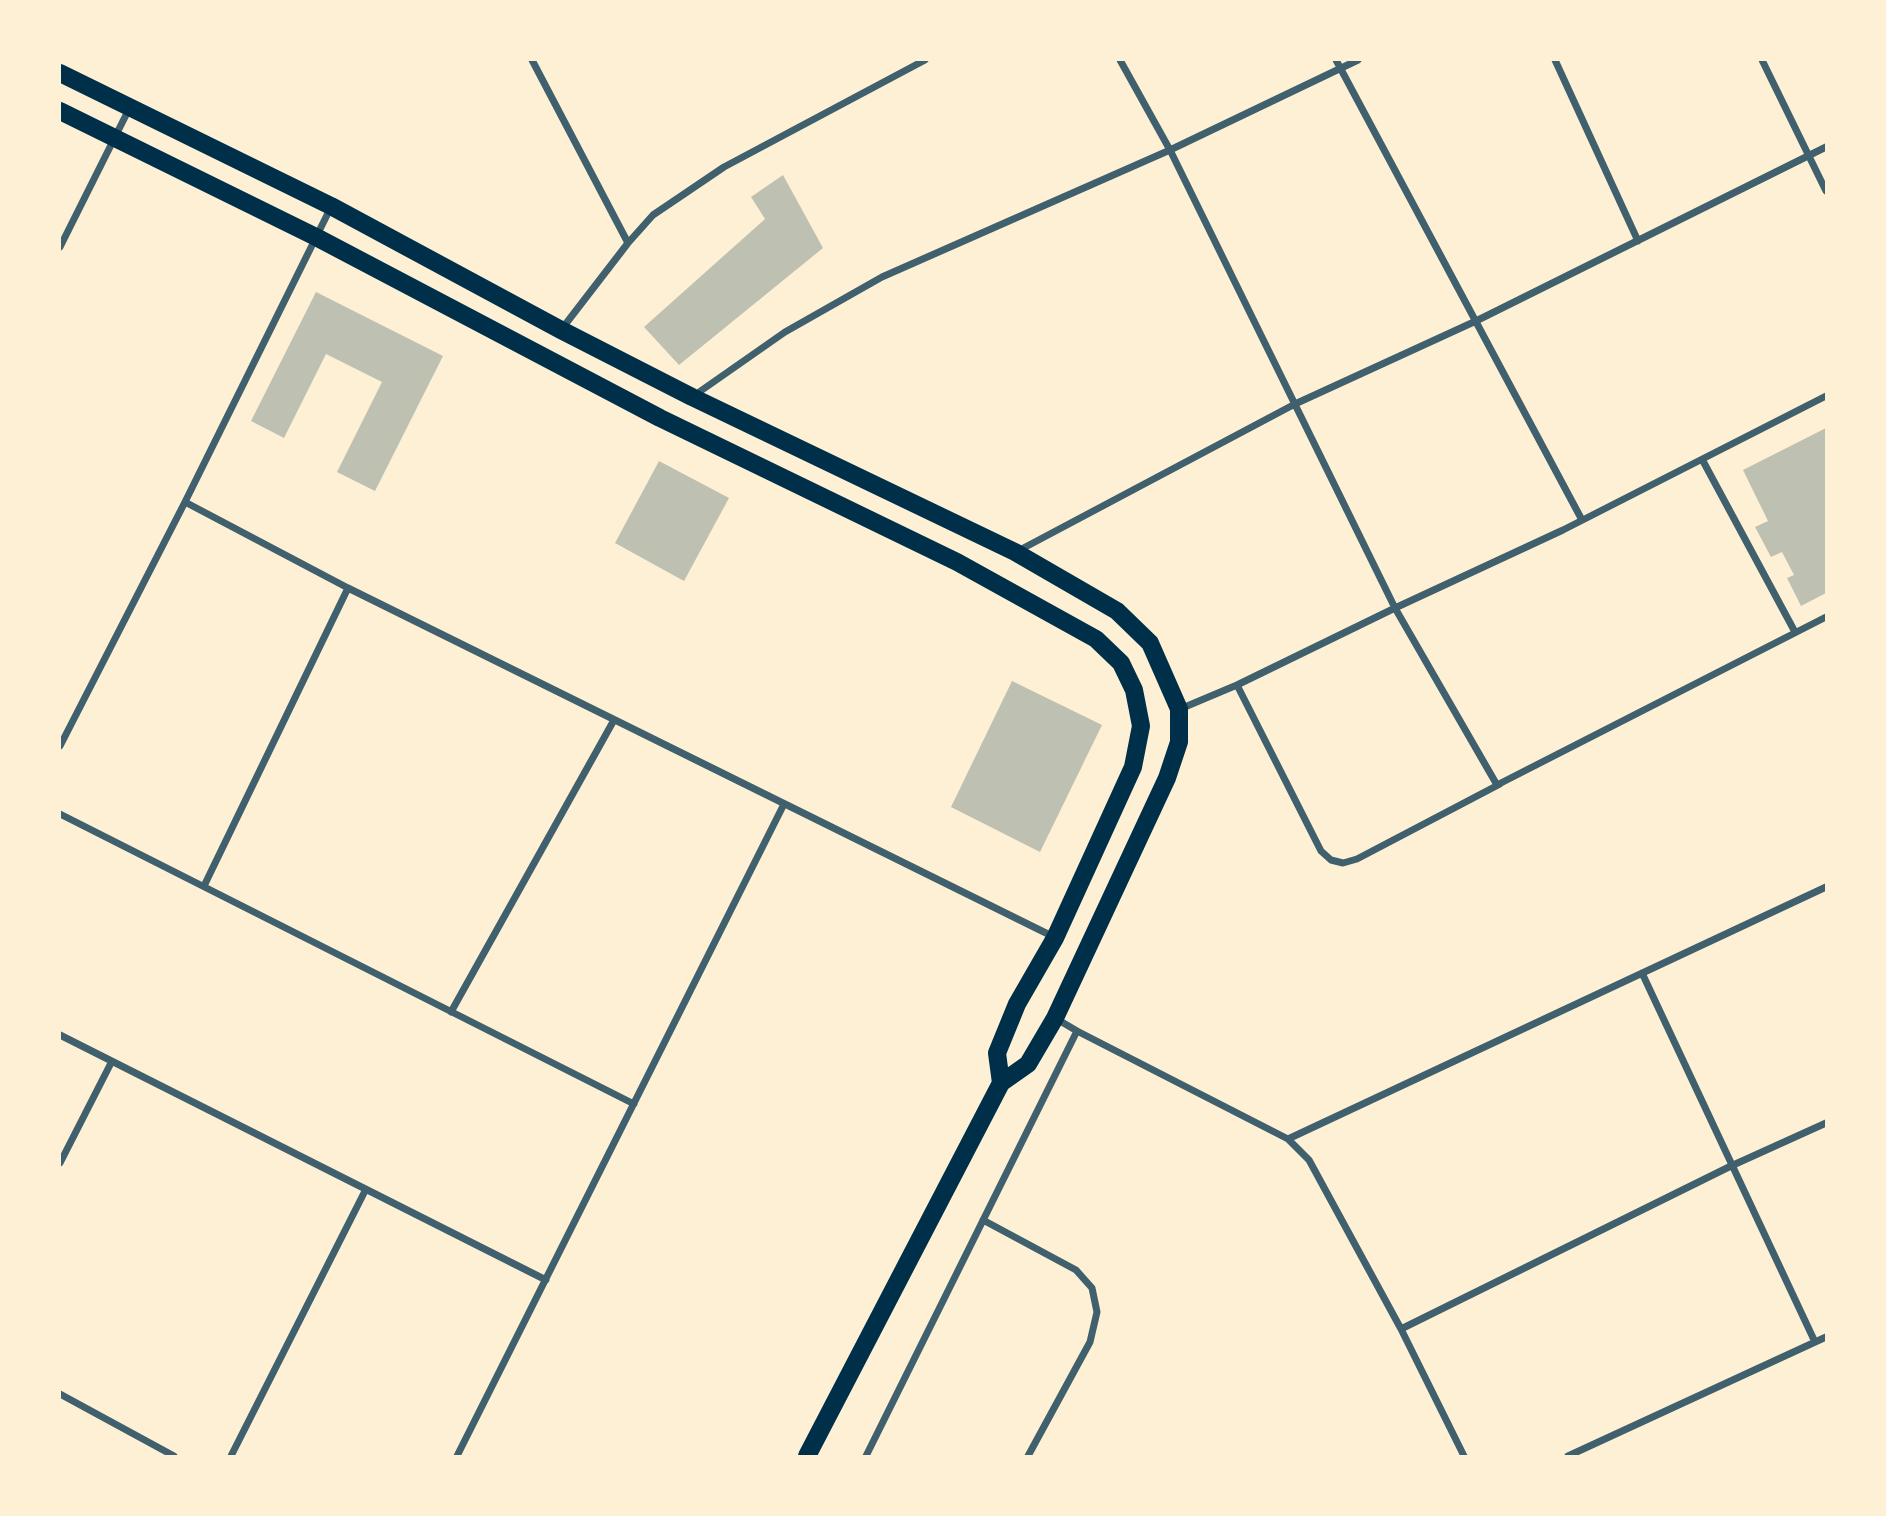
<!DOCTYPE html>
<html>
<head>
<meta charset="utf-8">
<style>
	body { margin:0 }
	#map { position:relative; width:1886px; height:1516px; overflow:hidden; background:#fdf0d5; font-family:Roboto,sans-serif }
	canvas { display:block }
	.frame { position:absolute; inset:0; border:61px solid #fdf0d5; pointer-events:none }
</style>
</head>
<body>
<div id="map">
<canvas width="1886" height="1516"></canvas>
<div class="frame"></div>
</div>
<script>
const c = document.querySelector('canvas').getContext('2d');
c.lineJoin = 'round';
function fill(path, color) {
  c.fillStyle = color;
  c.fill(path, 'evenodd');
}
function poly(rows) {
  const path = new Path2D();
  for (const r of rows) {
    path.moveTo(r[0], r[1]);
    for (let i = 2; i < r.length; i += 2) path.lineTo(r[i], r[i + 1]);
  }
  return path;
}
function trace(path, color, width, dash) {
  c.strokeStyle = color;
  c.lineWidth = width;
  c.lineCap = dash ? 'butt' : 'round';
  c.setLineDash(dash || []);
  c.stroke(path);
}
const building = poly([
	[783,175,823,248,679,365,644,327,765,219,751,197],
	[316,292,443,356,375,491,337,472,382,382,326,354,284,438,251,421],
	[1826,428,1826,593,1801,606,1787,578,1794,575,1782,552,1771,557,1755,527,1768,521,1743,470],
	[659,461,729,498,684,581,615,543],
	[1012,681,1102,725,1040,852,951,807]
]);
const minor = poly([
	[532,60,628,243],
	[1120,60,1170,150,1395,608,1497,785,1826,617],
	[1336,60,1582,520],
	[1555,60,1638,241],
	[1762,60,1826,191],
	[60,247,130,107],
	[561,330,628,243,653,215,724,167,925,60],
	[692,397,785,332,882,277,1170,150,1358,60],
	[1703,461,1795,632],
	[185,502,348,588,1054,937],
	[1016,552,1295,404,1476,321,1826,147],
	[1237,685,1321,851,1331,860,1343,863,1357,859,1500,784],
	[1180,709,1237,685,1395,608,1563,530,1826,396],
	[60,746,185,502,331,207],
	[60,814,634,1104],
	[204,886,348,588],
	[1642,973,1815,1342],
	[451,1012,614,720],
	[1055,1018,1077,1031,1288,1139,1309,1160,1401,1329,1464,1456],
	[60,1035,546,1280],
	[1288,1139,1826,887],
	[60,1163,112,1061],
	[983,1220,1076,1270,1092,1288,1097,1312,1090,1342,1028,1456],
	[1401,1329,1731,1166,1826,1123],
	[60,1394,174,1456],
	[231,1456,366,1189],
	[457,1456,784,804],
	[866,1456,1077,1031],
	[1568,1456,1826,1337]
]);
const primary = poly([
	[60,73,331,206,561,330,692,397,1015,552,1117,611,1150,643,1179,709,1179,742,1167,778,1055,1018,1028,1064,1001,1083,807,1456],
	[60,111,316,237,660,418,957,562,1096,639,1121,663,1134,690,1141,726,1133,767,1055,938,1017,1004,997,1053,1001,1083]
]);
fill(building, '#bec0b2');
trace(minor, '#3f606c', 7);
trace(primary, '#003049', 18);
</script>
</body>
</html>
